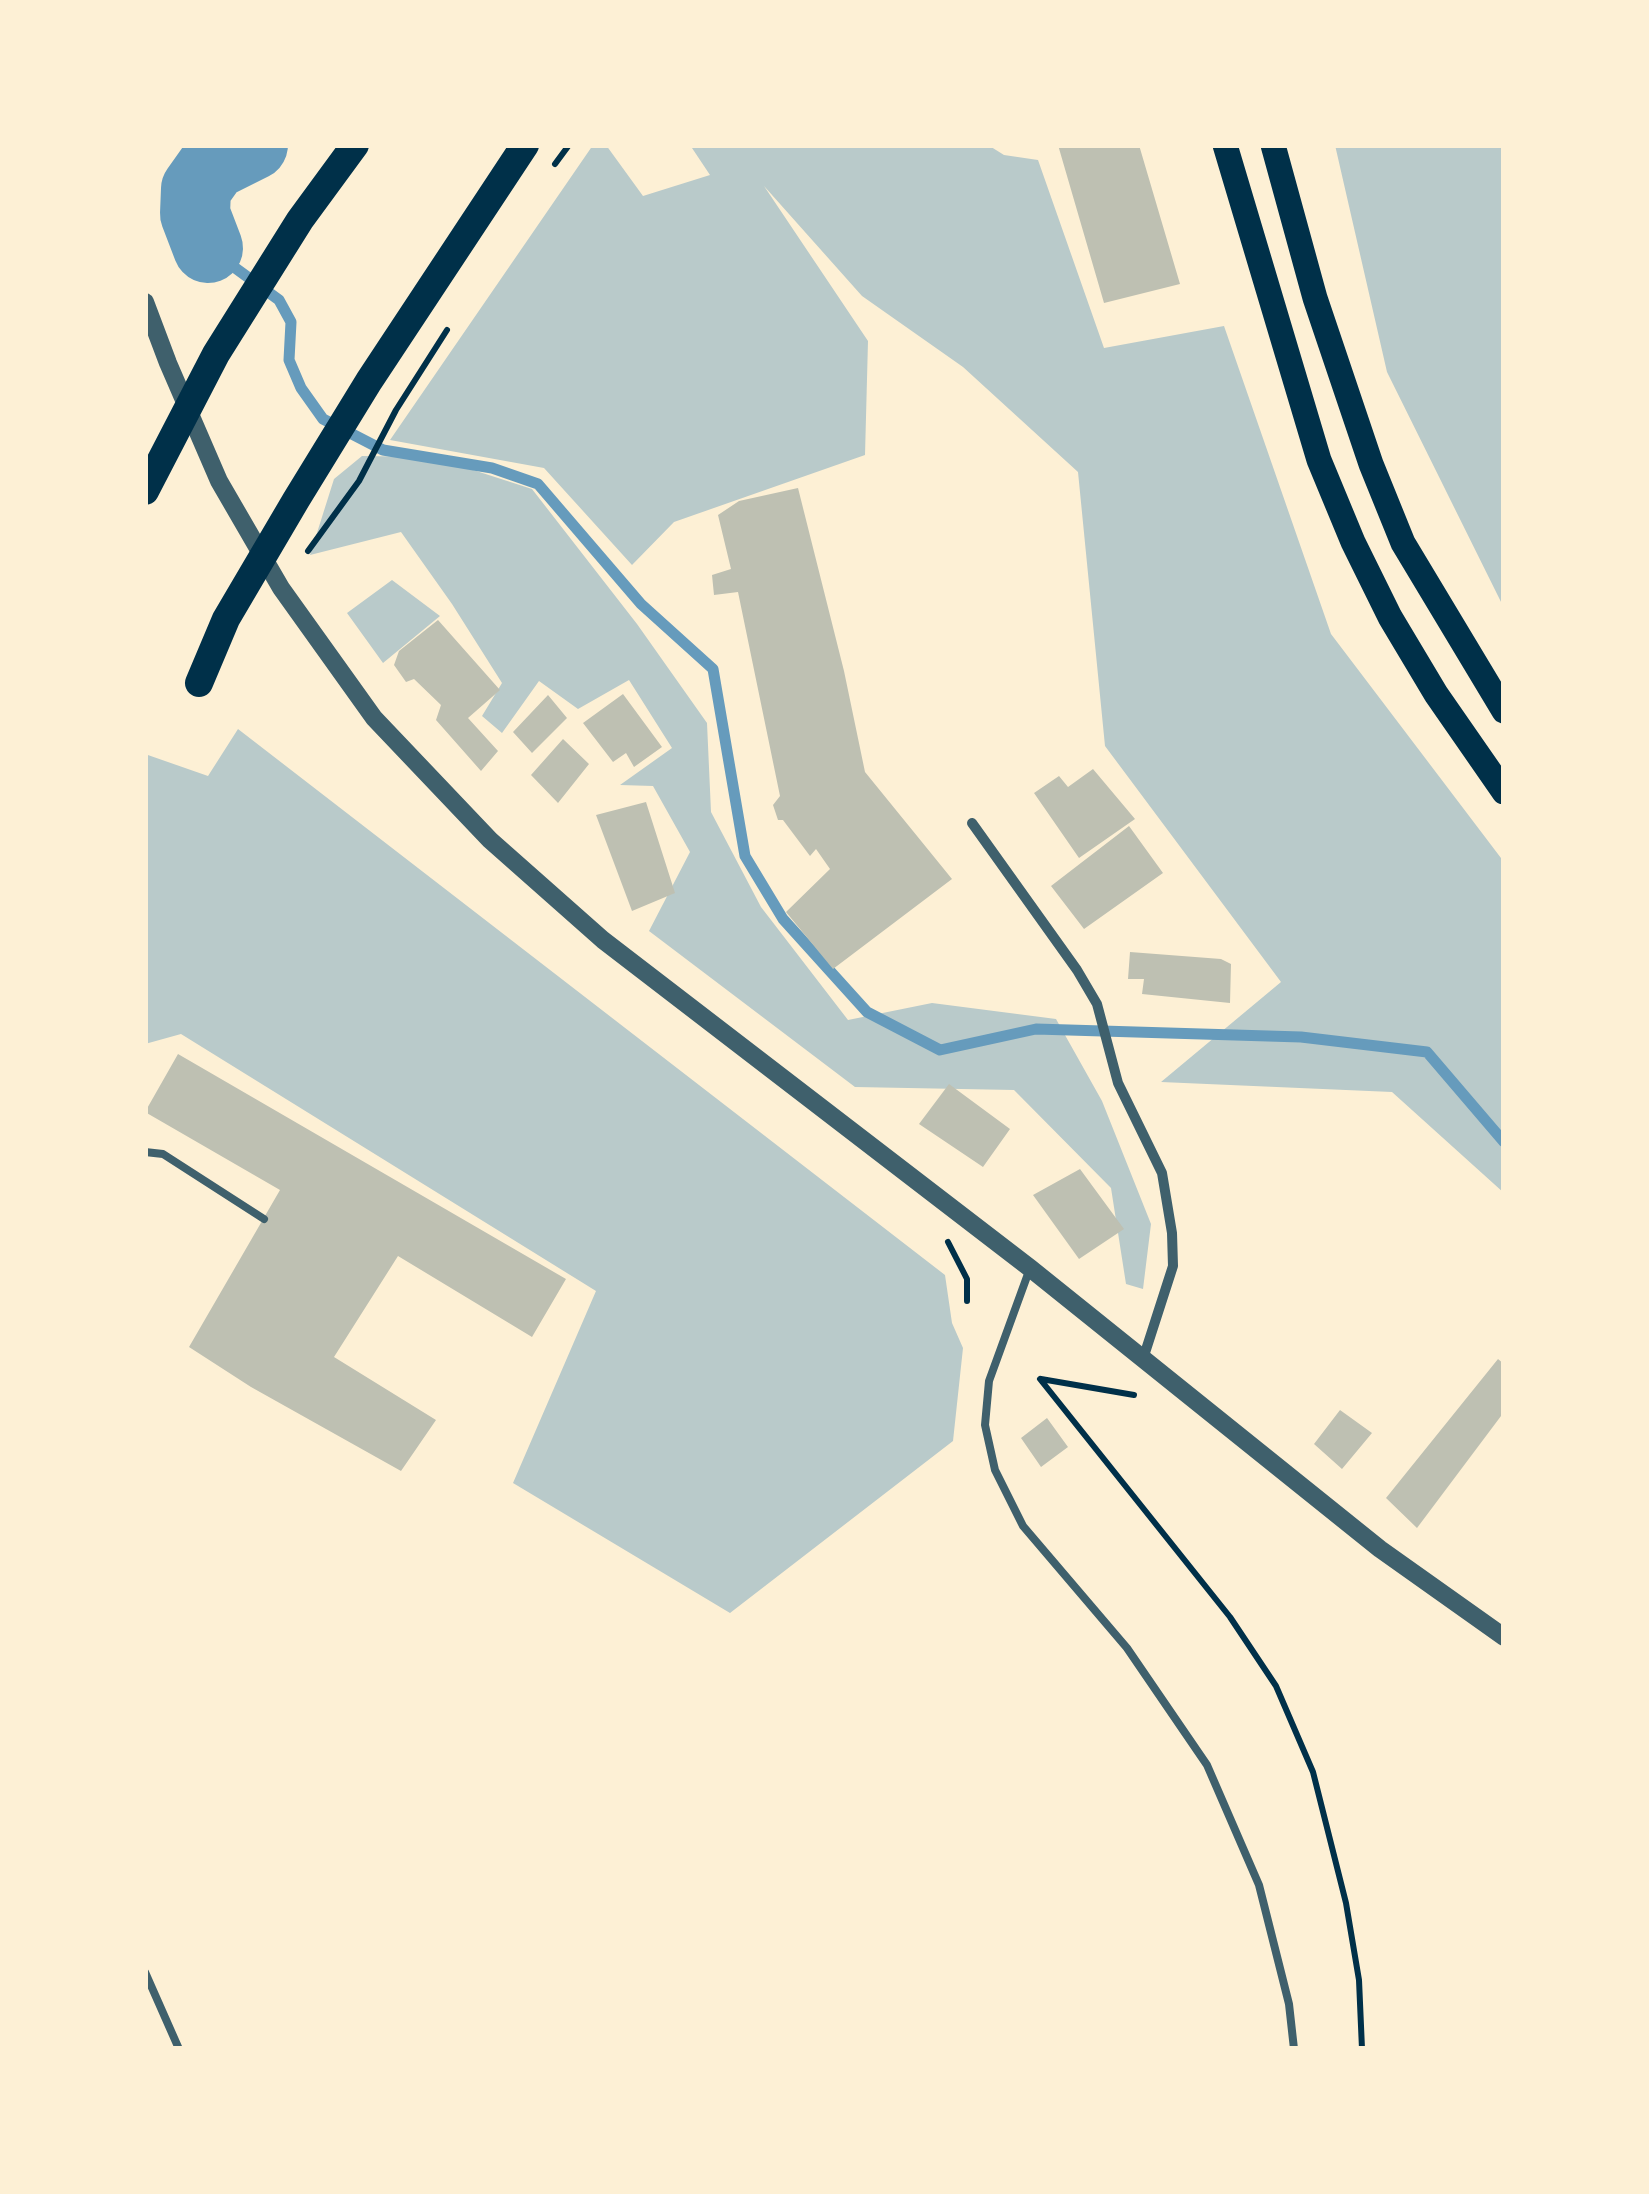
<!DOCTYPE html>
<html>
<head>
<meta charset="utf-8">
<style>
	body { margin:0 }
	#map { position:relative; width:1649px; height:2194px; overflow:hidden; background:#fdf0d5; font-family:Mulish,sans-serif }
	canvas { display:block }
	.frame { position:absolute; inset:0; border:148px solid #fdf0d5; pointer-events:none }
</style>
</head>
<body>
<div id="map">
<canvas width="1649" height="2194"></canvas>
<div class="frame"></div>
</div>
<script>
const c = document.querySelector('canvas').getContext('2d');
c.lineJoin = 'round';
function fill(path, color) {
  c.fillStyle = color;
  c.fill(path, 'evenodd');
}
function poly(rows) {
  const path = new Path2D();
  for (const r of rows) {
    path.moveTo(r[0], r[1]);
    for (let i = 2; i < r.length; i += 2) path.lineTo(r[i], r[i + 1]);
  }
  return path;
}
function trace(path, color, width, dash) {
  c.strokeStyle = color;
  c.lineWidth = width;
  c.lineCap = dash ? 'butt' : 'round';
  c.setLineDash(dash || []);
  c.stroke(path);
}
const green = poly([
	[593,145,606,145,643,196,710,175,690,145,988,145,1004,155,1038,160,1104,348,1224,326,1331,634,1504,862,1504,1193,1392,1092,1161,1082,1281,982,1105,746,1078,472,963,367,862,296,764,186,868,341,865,455,674,522,632,565,544,468,390,440],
	[1335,145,1504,145,1504,608,1387,372],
	[362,456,433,457,532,489,637,624,707,723,711,812,761,907,848,1020,932,1003,1056,1019,1102,1101,1151,1224,1143,1289,1126,1284,1111,1188,1014,1090,855,1087,649,931,690,852,653,786,620,785,672,748,629,680,578,709,539,681,502,733,482,716,502,683,452,604,401,532,310,555,334,479],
	[392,580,440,616,383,663,347,613],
	[238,729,945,1275,952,1323,963,1348,953,1441,730,1613,513,1483,596,1291,181,1034,145,1044,145,754,208,776]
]);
const stream = poly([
	[208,248,279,300,291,322,289,360,301,388,323,419,383,450,492,468,538,484,641,604,713,669,745,856,783,919,867,1012,940,1050,1036,1029,1301,1037,1427,1052,1504,1142]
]);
const river = poly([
	[208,248,195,214,196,189,213,165,253,145]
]);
const building = poly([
	[1058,145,1139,145,1180,284,1104,303],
	[798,488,844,671,865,772,952,879,833,969,786,912,830,869,816,849,810,856,783,820,778,820,773,805,780,796,738,592,714,595,712,575,731,569,718,515,739,501],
	[438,620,500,690,468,718,498,751,481,771,436,720,441,705,414,679,406,682,394,665,399,651],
	[623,694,662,747,634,767,626,753,613,762,583,723],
	[548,695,567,718,532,753,513,732],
	[563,739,589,764,558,803,531,775],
	[1093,769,1135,819,1079,858,1034,793,1059,776,1068,787],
	[646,802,675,893,632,911,596,815],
	[1129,826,1163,873,1084,929,1051,886],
	[1130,952,1221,959,1231,964,1230,1003,1142,994,1144,979,1128,979],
	[178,1054,566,1279,532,1337,398,1256,334,1357,436,1420,401,1471,251,1387,189,1347,280,1190,145,1112],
	[949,1084,1010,1129,983,1167,919,1124],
	[1080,1169,1124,1229,1079,1259,1033,1195],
	[1498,1359,1504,1364,1504,1412,1417,1528,1386,1498],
	[1340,1410,1372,1433,1342,1469,1314,1444],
	[1047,1418,1068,1447,1041,1467,1021,1438]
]);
const path = poly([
	[555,164,569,145],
	[308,551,359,481,396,410,447,330],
	[948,1242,967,1279,967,1301],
	[1040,1379,1230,1617,1276,1686,1313,1772,1346,1903,1359,1980,1362,2049],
	[1041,1379,1134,1395]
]);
const service = poly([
	[145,1152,163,1154,264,1219],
	[1029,1271,989,1381,985,1425,995,1470,1023,1526,1127,1648,1207,1765,1259,1885,1289,2004,1294,2049],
	[145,1972,179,2049]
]);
const minor = poly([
	[972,823,1077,970,1097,1004,1118,1083,1162,1173,1172,1233,1173,1266,1143,1359]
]);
const tertiary = poly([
	[145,302,168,363,219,481,281,588,374,718,490,840,603,940,1030,1268,1380,1549,1504,1637]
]);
const primary = poly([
	[1225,145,1319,460,1353,542,1390,617,1436,694,1504,792],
	[1273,145,1315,298,1371,464,1403,543,1504,711]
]);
const trunk = poly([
	[145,491,216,354,300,220,355,145],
	[199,683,226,619,296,500,369,381,525,145]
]);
fill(green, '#b9caca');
trace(stream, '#669bbc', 11);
trace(river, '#669bbc', 70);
fill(building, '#bec0b2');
trace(path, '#003049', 6);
trace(service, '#3f606c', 8);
trace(minor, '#3f606c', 10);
trace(tertiary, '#3f606c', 18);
trace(primary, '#003049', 25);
trace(trunk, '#003049', 28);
</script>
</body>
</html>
